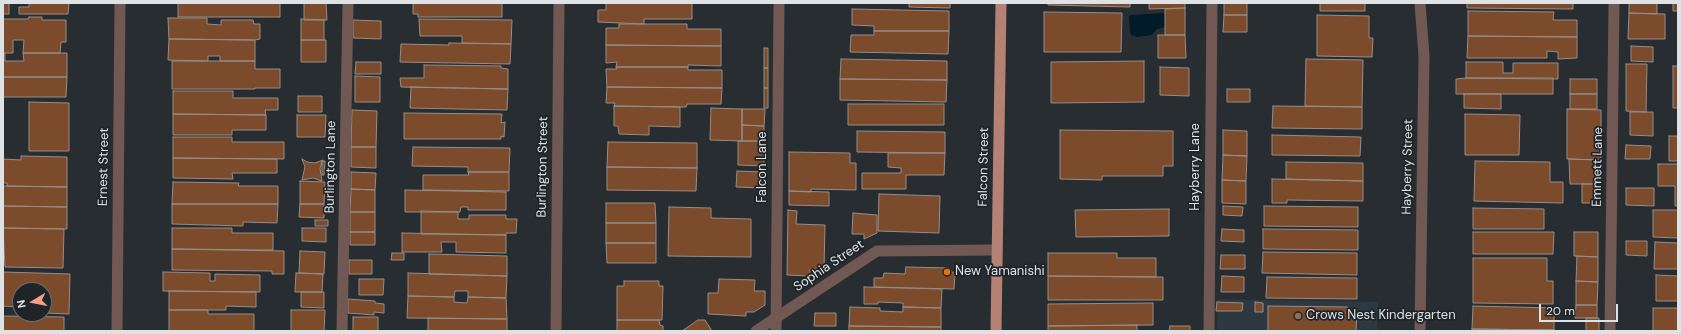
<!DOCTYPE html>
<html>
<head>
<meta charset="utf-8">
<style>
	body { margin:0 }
	#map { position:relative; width:1681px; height:334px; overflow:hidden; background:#282d32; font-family:"DM Sans",sans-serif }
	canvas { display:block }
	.frame { position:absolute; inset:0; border:4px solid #dee2e4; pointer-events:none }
	.north { position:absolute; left:12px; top:282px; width:40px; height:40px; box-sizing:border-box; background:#1f2428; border:1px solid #6b7073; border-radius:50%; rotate:260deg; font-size:11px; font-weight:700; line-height:16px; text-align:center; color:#dee2e4 }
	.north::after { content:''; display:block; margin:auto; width:14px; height:18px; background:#f49d8c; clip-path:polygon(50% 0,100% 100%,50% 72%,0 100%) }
	.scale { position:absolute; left:1539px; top:304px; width:79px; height:18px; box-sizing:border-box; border:2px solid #dee2e4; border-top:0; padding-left:5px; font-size:12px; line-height:14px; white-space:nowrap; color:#dee2e4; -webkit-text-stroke:3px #1f2428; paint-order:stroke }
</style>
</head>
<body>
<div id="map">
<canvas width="1681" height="334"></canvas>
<div class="frame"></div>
<div class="north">N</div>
<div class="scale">20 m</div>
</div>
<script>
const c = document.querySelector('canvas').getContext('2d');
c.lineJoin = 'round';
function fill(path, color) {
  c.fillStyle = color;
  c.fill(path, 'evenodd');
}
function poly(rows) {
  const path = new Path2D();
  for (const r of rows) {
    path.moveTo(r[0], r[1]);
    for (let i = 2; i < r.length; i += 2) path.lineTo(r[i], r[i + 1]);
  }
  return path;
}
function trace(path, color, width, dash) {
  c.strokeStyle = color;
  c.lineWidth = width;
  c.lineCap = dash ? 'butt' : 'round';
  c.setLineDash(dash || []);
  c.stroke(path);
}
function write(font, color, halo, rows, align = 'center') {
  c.font = font + ' "DM Sans",sans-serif';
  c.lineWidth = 3.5;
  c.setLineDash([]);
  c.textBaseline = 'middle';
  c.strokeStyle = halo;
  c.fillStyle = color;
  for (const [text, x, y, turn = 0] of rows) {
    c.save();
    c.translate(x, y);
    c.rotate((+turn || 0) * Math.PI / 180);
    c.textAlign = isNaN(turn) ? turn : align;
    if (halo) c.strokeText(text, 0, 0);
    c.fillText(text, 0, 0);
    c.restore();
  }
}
const built = poly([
	[1218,299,1378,302,1377,331,1217,331]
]);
const water = poly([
	[1165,13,1165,27,1157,29,1152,35,1137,37,1131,35,1130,31,1129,16,1131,15]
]);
const building = poly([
	[3,3,9,3,9,14,3,14,3,3],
	[29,3,69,3,68,14,19,14,19,7,29,7,29,3],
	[178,3,280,3,280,17,178,17,178,3],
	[304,3,326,3,327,20,304,20,304,3],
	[413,3,502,3,502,17,418,17,418,14,413,14,413,3],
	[606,3,692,3,692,19,644,19,644,24,598,22,598,10,606,10,606,3],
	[909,3,950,3,950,8,909,7,909,3],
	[1048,3,1130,3,1130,7,1048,5,1048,3],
	[1149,3,1185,3,1185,8,1149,9,1149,3],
	[1224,3,1247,3,1247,15,1224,15,1224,3],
	[1320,3,1365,3,1365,11,1320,11,1320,3],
	[1467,3,1573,3,1573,9,1467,8,1467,3],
	[1629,3,1657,3,1657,14,1629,13,1629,3],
	[1673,3,1678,3,1678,11,1673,11,1673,3],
	[1185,8,1185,35,1165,35,1165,9,1185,8],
	[852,9,949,11,949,31,874,31,874,26,852,25,852,9],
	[1468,11,1554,12,1553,20,1577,20,1577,37,1468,36,1468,11],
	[1044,12,1122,13,1121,52,1044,52,1044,12],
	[1629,13,1665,14,1665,39,1628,39,1629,13],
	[1224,15,1247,15,1247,32,1223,32,1224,15],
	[1317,15,1369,16,1369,38,1373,38,1372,57,1317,56,1317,15],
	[29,17,42,17,42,20,66,20,66,42,61,42,60,53,23,53,24,40,13,40,13,53,3,53,3,19,28,19,29,17],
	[168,18,207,18,207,24,221,25,221,20,253,20,254,24,260,24,260,39,255,40,169,39,168,18],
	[301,19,324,20,324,40,301,40,301,19],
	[419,19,512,20,511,44,462,43,462,36,420,36,419,19],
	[353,20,381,21,381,39,353,38,353,20],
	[619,24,687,24,687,29,721,29,721,46,606,45,606,28,619,28,619,24],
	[874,31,949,31,948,54,850,52,851,35,874,35,874,31],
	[1158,35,1185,35,1186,58,1158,58,1158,35],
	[1468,36,1577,37,1577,58,1558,59,1558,52,1547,51,1547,58,1467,58,1468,36],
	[169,39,255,40,255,61,220,61,220,56,208,56,208,61,168,60,169,39],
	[301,40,326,40,326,62,301,62,301,40],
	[449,43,511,44,510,64,400,62,401,44,449,45,449,43],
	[606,45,721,46,721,66,688,65,688,67,616,67,617,62,606,63,606,45],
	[1631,46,1653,47,1653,62,1631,61,1631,46],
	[764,48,768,48,768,68,764,68,764,48],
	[3,53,5,53,5,61,24,61,23,53,67,53,67,77,3,77,3,53],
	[841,59,947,61,947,80,840,79,841,59],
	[1306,59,1363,60,1362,107,1305,106,1306,59],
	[172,61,255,61,255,69,280,69,280,88,255,88,255,89,172,89,172,61],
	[1144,61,1144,102,1051,103,1051,62,1144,61],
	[356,62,381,62,381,74,355,74,356,62],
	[1466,62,1503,62,1503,73,1513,73,1513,63,1558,63,1558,79,1466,78,1466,62],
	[1626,64,1647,64,1646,112,1626,111,1626,64],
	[424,65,501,66,501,68,508,69,508,89,401,87,400,78,424,78,424,65],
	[1673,66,1678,66,1678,108,1673,108,1673,66],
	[616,67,688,67,688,70,722,70,722,88,607,87,606,69,617,69,616,67],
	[1160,67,1189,68,1189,96,1160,95,1160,67],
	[764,68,768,68,768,88,764,88,764,68],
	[355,76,380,77,380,102,355,102,355,76],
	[3,77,67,77,66,97,3,97,3,77],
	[1466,78,1553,78,1553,94,1456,94,1456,79,1466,78],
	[840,79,947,80,946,102,840,100,840,79],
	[1570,79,1597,79,1597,94,1570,94,1570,79],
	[411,87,508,89,507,110,410,108,411,87],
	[607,87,722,88,721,104,687,104,686,107,680,107,614,106,615,103,606,103,607,87],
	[764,88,768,88,768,108,764,108,764,88],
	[1227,89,1250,89,1250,102,1227,102,1227,89],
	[173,91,233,91,233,98,278,98,278,110,265,110,266,115,173,114,173,91],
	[1464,94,1501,94,1501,109,1464,108,1464,94],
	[1570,94,1597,94,1597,109,1570,109,1570,94],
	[298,96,322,96,322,112,298,112,298,96],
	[29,102,69,103,69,151,29,151,29,102],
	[848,104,944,104,944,125,848,125,848,104],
	[614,106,680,107,680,127,649,126,649,135,619,134,618,126,614,126,614,106],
	[1273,106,1362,107,1362,129,1272,128,1273,106],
	[711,108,742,109,742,141,710,140,711,108],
	[742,109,765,109,764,126,742,125,742,109],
	[1567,109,1601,110,1601,160,1567,159,1567,109],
	[352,110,377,111,376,147,351,147,352,110],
	[1630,112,1653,112,1653,136,1630,135,1630,112],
	[404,113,502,114,501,123,505,122,504,137,501,136,501,139,404,139,404,113],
	[173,114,266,115,266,130,232,130,232,135,173,135,173,114],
	[1465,114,1520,115,1519,155,1465,155,1465,114],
	[297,115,326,115,325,137,297,137,297,115],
	[742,125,764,126,764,141,742,141,742,125],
	[1060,130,1173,131,1173,166,1163,166,1163,176,1102,176,1102,180,1060,179,1060,130],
	[1223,130,1247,131,1247,156,1223,155,1223,130],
	[857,131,945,132,945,153,857,152,857,131],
	[1272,135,1361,137,1360,156,1272,155,1272,135],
	[1669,136,1678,136,1678,161,1669,161,1669,136],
	[173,137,232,137,232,142,284,142,284,159,173,158,173,137],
	[738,141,764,141,764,166,738,165,738,141],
	[608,142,697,143,697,168,607,167,608,142],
	[1626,145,1651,146,1650,159,1625,159,1626,145],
	[351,147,376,147,376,168,351,167,351,147],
	[413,147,510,148,509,172,468,172,468,167,412,166,413,147],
	[789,152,850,153,850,163,856,163,856,190,811,189,811,192,789,191,789,152],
	[888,153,945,153,944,175,906,175,906,189,862,189,862,173,901,173,901,168,888,167,888,153],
	[1223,155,1247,156,1246,181,1222,180,1223,155],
	[21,156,67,157,67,187,7,186,7,183,3,183,3,159,21,160,21,156],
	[173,158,277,159,277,173,232,173,233,179,173,178,173,158],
	[302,159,307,162,315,163,323,160,320,168,322,181,313,178,302,180,305,167,302,159],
	[1569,159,1597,160,1597,184,1570,184,1569,159],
	[322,161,325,161,324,175,322,175,322,161],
	[1475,161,1550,162,1550,182,1563,182,1563,203,1474,201,1475,161],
	[1286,162,1363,163,1363,181,1286,179,1286,162],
	[1658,164,1678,164,1678,206,1675,206,1675,186,1658,186,1658,164],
	[607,167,697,168,696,191,607,190,607,167],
	[737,171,763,172,762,188,736,187,737,171],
	[351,172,376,173,375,190,351,189,351,172],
	[468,172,509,172,509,191,423,190,423,175,469,175,468,172],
	[1272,179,1363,181,1363,201,1287,200,1287,203,1272,203,1272,179],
	[1222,180,1246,181,1246,204,1222,203,1222,180],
	[300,181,325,182,324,204,300,204,300,181],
	[173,182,239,183,238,186,278,186,278,204,172,204,173,182],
	[1582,184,1597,184,1597,191,1600,191,1600,203,1582,203,1582,184],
	[3,186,67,187,67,207,3,206,3,186],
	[1626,188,1654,188,1654,206,1626,205,1626,188],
	[351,189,375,190,375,212,350,212,351,189],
	[405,190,506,192,506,210,468,210,468,207,461,207,460,212,405,212,405,190],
	[789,191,829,192,829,206,789,205,789,191],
	[879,194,940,196,939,233,878,231,879,194],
	[606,203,655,203,656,223,606,223,606,203],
	[172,204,278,204,277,223,243,222,243,226,172,224,172,204],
	[300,204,324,204,324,218,299,217,300,204],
	[3,206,67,207,67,229,3,228,3,206],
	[1223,206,1243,207,1242,216,1223,215,1223,206],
	[1264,206,1358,207,1358,227,1264,226,1264,206],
	[669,207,711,208,711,218,751,219,751,257,668,256,669,207],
	[1473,208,1544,209,1544,229,1473,229,1473,208],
	[1169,209,1169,236,1076,237,1075,210,1169,209],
	[788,210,797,211,796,224,825,225,824,269,810,269,810,276,787,275,788,210],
	[1653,210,1678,210,1678,238,1653,237,1653,210],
	[421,211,458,212,458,219,469,219,469,215,506,215,506,219,517,219,516,233,506,233,506,235,421,234,421,211],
	[350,212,375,212,375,232,350,232,350,212],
	[853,213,877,215,877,233,864,239,864,234,852,234,853,213],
	[315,220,328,220,328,226,315,226,315,220],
	[606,223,656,223,656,243,606,243,606,223],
	[3,228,64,229,63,268,5,267,3,228],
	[172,228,232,228,232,233,273,233,273,250,172,249,172,228],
	[302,228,326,228,326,242,302,241,302,228],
	[1222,229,1244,230,1244,242,1221,241,1222,229],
	[1263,229,1358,230,1358,250,1263,249,1263,229],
	[350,232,375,232,375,245,350,245,350,232],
	[1473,232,1554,232,1553,254,1473,254,1473,232],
	[1574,232,1598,232,1598,257,1574,256,1574,232],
	[402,233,506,235,506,253,456,252,456,242,441,242,442,252,402,252,402,233],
	[1626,241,1647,241,1647,256,1626,255,1626,241],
	[1655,242,1678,243,1678,269,1654,269,1655,242],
	[606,243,656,243,656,263,607,263,606,243],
	[172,249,284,251,284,274,272,274,272,271,172,270,172,249],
	[300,251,325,252,324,274,299,273,300,251],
	[1263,252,1357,253,1357,275,1262,273,1263,252],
	[392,253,404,253,404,260,391,260,392,253],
	[1048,253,1117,253,1117,258,1156,258,1156,277,1048,276,1048,253],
	[429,254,507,256,507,276,429,274,429,254],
	[1221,255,1245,255,1245,269,1220,269,1221,255],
	[1577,256,1598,257,1598,282,1576,281,1577,256],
	[1473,258,1547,258,1547,281,1553,281,1553,304,1473,303,1473,258],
	[349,260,372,260,372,274,349,274,349,260],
	[906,267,949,268,955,275,954,289,874,287,874,278,883,278,884,273,905,274,906,267],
	[3,272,70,274,69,314,44,313,44,290,20,290,20,307,3,306,3,272],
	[163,272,210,273,210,281,215,281,215,274,260,275,260,292,163,291,163,272],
	[296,273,323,274,322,292,295,292,296,273],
	[408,273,507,276,506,298,468,297,468,291,455,291,454,297,408,296,408,273],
	[1656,275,1678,276,1678,301,1656,301,1656,275],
	[1048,276,1163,277,1163,300,1048,300,1048,276],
	[1222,276,1244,277,1244,292,1221,292,1222,276],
	[1267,277,1357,278,1357,299,1266,298,1267,277],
	[359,279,384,279,383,295,359,295,359,279],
	[719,279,755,280,754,291,765,291,765,305,754,312,746,312,746,316,708,314,708,293,718,293,719,279],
	[624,281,659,281,659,286,663,286,662,320,617,320,617,286,624,286,624,281],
	[1576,281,1598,282,1597,305,1576,305,1576,281],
	[864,287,942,289,941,308,903,307,903,303,878,302,878,304,864,304,864,287],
	[169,291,256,292,256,307,226,306,226,310,169,310,169,291],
	[301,292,324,292,324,308,301,307,301,292],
	[408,296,454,297,454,302,467,303,468,297,506,298,507,319,407,318,408,296],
	[348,299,375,301,375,303,384,304,384,313,374,312,374,315,348,313,348,299],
	[1217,302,1243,303,1242,311,1216,311,1217,302],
	[1255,302,1263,303,1263,312,1255,312,1255,302],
	[1153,303,1153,325,1048,326,1048,304,1153,303],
	[1576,305,1597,305,1597,318,1575,318,1576,305],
	[1268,306,1348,307,1348,313,1357,313,1356,331,1268,331,1268,306],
	[1473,306,1554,308,1554,330,1472,329,1473,306],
	[850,307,880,308,880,311,903,312,903,307,941,308,941,327,849,326,850,307],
	[1653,308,1678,308,1678,331,1653,331,1653,308],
	[169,310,208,310,208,314,254,314,254,331,169,331,169,310],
	[291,310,325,310,324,331,291,331,291,310],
	[815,313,836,313,836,326,814,326,815,313],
	[3,316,64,317,64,331,3,331,3,316],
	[353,317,378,317,378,331,353,331,353,317],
	[428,318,507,319,507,331,428,331,428,318],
	[1586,318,1599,318,1599,331,1586,331,1586,318],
	[617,320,659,320,660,325,663,326,663,331,617,331,617,320],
	[698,320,705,320,712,331,682,331,698,320],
	[1137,325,1137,331,1048,331,1048,326,1137,325],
	[849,326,941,327,941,331,849,331,849,326],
	[1170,326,1190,326,1190,331,1169,331,1170,326],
	[1472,329,1554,330,1472,331,1472,329]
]);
const service = poly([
	[342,331,348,3],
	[776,331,779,3],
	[1209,331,1212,3],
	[1610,331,1614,3]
]);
const minor = poly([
	[1420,3,1424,56,1420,331],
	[556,331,559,3],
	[756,331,877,251,997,250]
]);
const tertiary = poly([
	[117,331,120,3]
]);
const primary = poly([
	[996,331,1001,3]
]);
const markers = [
	[947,272,4,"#e8710a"],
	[1298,316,4,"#8d6e63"]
];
const streetNames = [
	["Ernest Street",104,167,-89],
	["Burlington Lane",331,167,-89],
	["Burlington Street",543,167,-89],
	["Falcon Lane",763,167,-90],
	["Falcon Street",984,167,-89],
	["Hayberry Lane",1196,167,-90],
	["Hayberry Street",1408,167,-89],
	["Emmett Lane",1598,167,-89],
	["Sophia Street",829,266,-34]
];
const poiNames = [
	["New Yamanishi",955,272],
	["Crows Nest Kindergarten",1306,316]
];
fill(built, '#2e3840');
fill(water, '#001a2a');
fill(building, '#7b4b2b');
trace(building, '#958e89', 1);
trace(service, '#725852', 11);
trace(minor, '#725852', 11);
trace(tertiary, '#725852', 11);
trace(primary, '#b68175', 11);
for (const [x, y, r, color] of markers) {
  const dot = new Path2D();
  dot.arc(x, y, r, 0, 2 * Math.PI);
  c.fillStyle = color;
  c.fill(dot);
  trace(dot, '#1f2428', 1.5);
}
write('13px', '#dee2e4', '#1f2428', streetNames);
write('13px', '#dee2e4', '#1f2428', poiNames, 'left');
</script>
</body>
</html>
